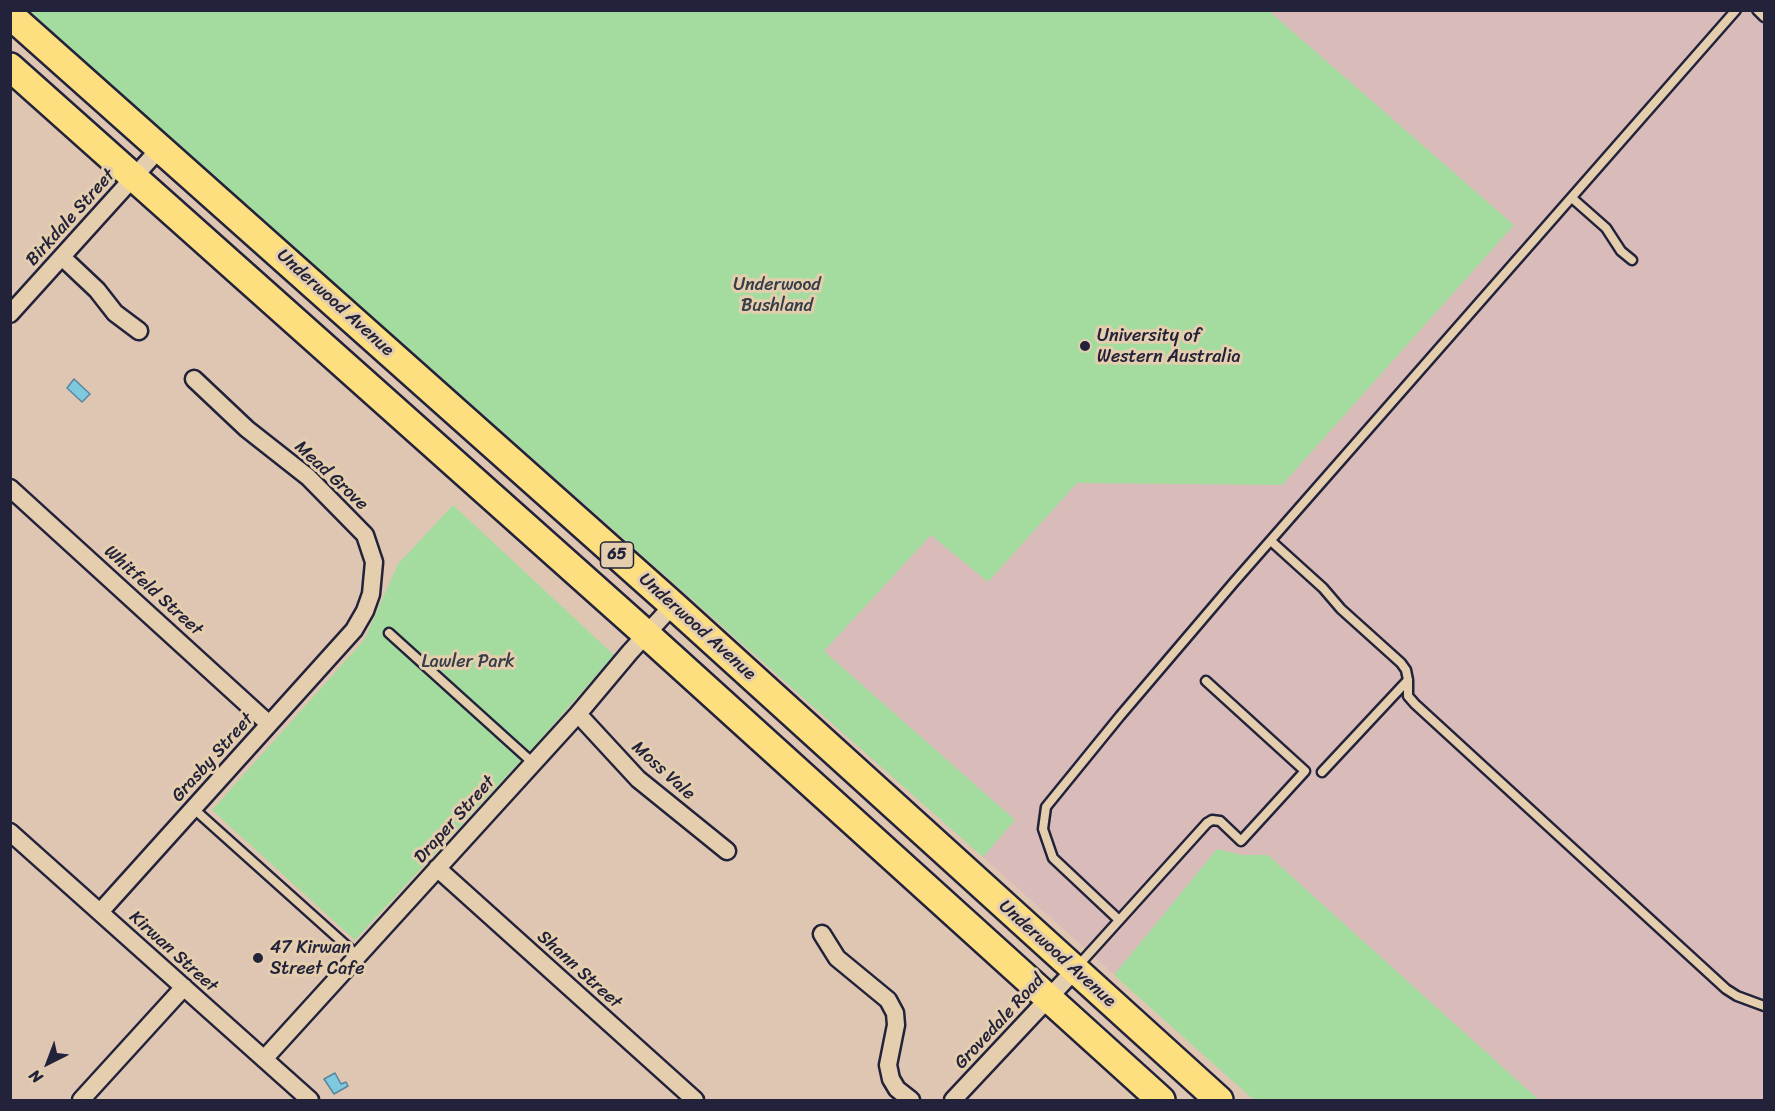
<!DOCTYPE html>
<html>
<head>
<meta charset="utf-8">
<style>
	body { margin:0 }
	#map { position:relative; width:1775px; height:1111px; overflow:hidden; background:#dfc6b3; font-family:Sriracha,sans-serif }
	canvas { display:block }
	.frame { position:absolute; inset:0; border:12px solid #22223b; pointer-events:none }
	.north { position:absolute; left:18px; top:1033px; width:60px; height:60px; -webkit-text-stroke:4px #e4cead; paint-order:stroke; rotate:222deg; font-size:16px; font-weight:700; line-height:24px; text-align:center; color:#22223b }
	.north::after { content:''; display:block; margin:auto; width:21px; height:27px; background:#22223b; clip-path:polygon(50% 0,100% 100%,50% 72%,0 100%) }
</style>
</head>
<body>
<div id="map">
<canvas width="1775" height="1111"></canvas>
<div class="frame"></div>
<div class="north">N</div>
</div>
<script>
const c = document.querySelector('canvas').getContext('2d');
c.lineJoin = 'round';
function fill(path, color) {
  c.fillStyle = color;
  c.fill(path, 'evenodd');
}
function poly(rows) {
  const path = new Path2D();
  for (const r of rows) {
    path.moveTo(r[0], r[1]);
    for (let i = 2; i < r.length; i += 2) path.lineTo(r[i], r[i + 1]);
  }
  return path;
}
function trace(path, color, width, dash) {
  c.strokeStyle = color;
  c.lineWidth = width;
  c.lineCap = dash ? 'butt' : 'round';
  c.setLineDash(dash || []);
  c.stroke(path);
}
function write(font, color, halo, rows, align = 'center') {
  c.font = font + ' Sriracha,sans-serif';
  c.lineWidth = 6;
  c.setLineDash([]);
  c.textBaseline = 'middle';
  c.strokeStyle = halo;
  c.fillStyle = color;
  for (const [text, x, y, turn = 0] of rows) {
    c.save();
    c.translate(x, y);
    c.rotate((+turn || 0) * Math.PI / 180);
    c.textAlign = isNaN(turn) ? turn : align;
    if (halo) c.strokeText(text, 0, 0);
    c.fillText(text, 0, 0);
    c.restore();
  }
}
const built = poly([
	[27,11,1764,11,1764,1100,1254,1100,983,857]
]);
const green = poly([
	[27,11,1269,11,1514,225,1282,485,1077,483,988,582,931,535,824,651,1015,820,983,857],
	[453,505,614,655,540,740,355,940,212,810,364,640,398,564],
	[1217,849,1242,855,1268,855,1539,1100,1254,1100,1114,975]
]);
const water = poly([
	[74,379,90,394,82,402,67,388,74,379],
	[335,1073,341,1084,346,1082,348,1086,334,1094,324,1079,335,1073]
]);
const lane = poly([
	[1757,10,1764,17],
	[1572,198,1606,228,1621,251,1632,260],
	[1271,541,1323,588,1341,609,1401,663,1406,670,1408,680,1408,696,1415,704,1726,989,1737,996,1764,1006],
	[389,633,533,763],
	[1322,772,1408,680],
	[194,809,358,956],
	[1119,920,1053,858,1043,829,1046,807,1120,716,1235,581,1736,10],
	[1076,968,1207,823,1212,820,1220,821,1241,841,1305,771,1206,681]
]);
const street = poly([
	[62,257,97,290,115,313,139,331],
	[10,314,161,147],
	[10,488,269,724],
	[578,714,638,779,727,851],
	[10,832,310,1100],
	[437,868,695,1100],
	[100,912,354,630,365,611,371,594,374,562,365,535,308,477,247,429,194,379],
	[822,934,837,958,888,1000,895,1013,896,1025,888,1065,891,1079,897,1089,911,1100],
	[264,1059,578,714,630,652,673,605],
	[81,1100,184,987],
	[953,1100,1074,971]
]);
const primary = poly([
	[10,15,673,605,1219,1100],
	[10,67,646,634,1161,1100]
]);
const markers = [
	[1085,346,6,"#22223b"],
	[258,958,6,"#22223b"]
];
const shields = [
	[617,555,33]
];
const shieldNames = [
	["65",617,555]
];
const streetNames = [
	["Birkdale Street",71,218,-48],
	["Underwood Avenue",335,303,42],
	["Mead Grove",331,476,43],
	["Whitfeld Street",153,591,42],
	["Underwood Avenue",697,627,42],
	["Grasby Street",213,758,-48],
	["Moss Vale",663,771,42],
	["Draper Street",455,820,-48],
	["Kirwan Street",173,952,42],
	["Underwood Avenue",1057,954,42],
	["Shann Street",579,970,42],
	["Grovedale Road",1000,1022,-47]
];
const parkNames = [
	["Underwood",777,285],
	["Bushland",777,306],
	["Lawler Park",468,662]
];
const poiNames = [
	["University of",1097,336],
	["Western Australia",1097,357],
	["47 Kirwan",270,948],
	["Street Cafe",270,969]
];
fill(built, '#d9bcba');
fill(green, '#a4dca0');
fill(water, '#7ec9de');
trace(water, '#59869d', 1.5);
trace(lane, '#22223b', 13);
trace(street, '#22223b', 21);
trace(primary, '#22223b', 32);
trace(lane, '#e4cead', 8);
trace(street, '#e4cead', 16);
trace(primary, '#fedf80', 27);
for (const [x, y, r, color] of markers) {
  const dot = new Path2D();
  dot.arc(x, y, r, 0, 2 * Math.PI);
  c.fillStyle = color;
  c.fill(dot);
  trace(dot, '#e4cead', 2);
}
for (const [x, y, w] of shields) {
  const box = new Path2D();
  box.roundRect(x - w / 2, y - 13, w, 26, 4.5);
  c.fillStyle = '#e4cead';
  c.fill(box);
  trace(box, '#22223b', 1.5);
}
write('bold 16px', '#22223b', null, shieldNames);
write('18px', '#22223b', '#e4cead', streetNames);
write('18px', '#363e4a', '#e4cead', parkNames);
write('18px', '#22223b', '#e4cead', poiNames, 'left');
</script>
</body>
</html>
